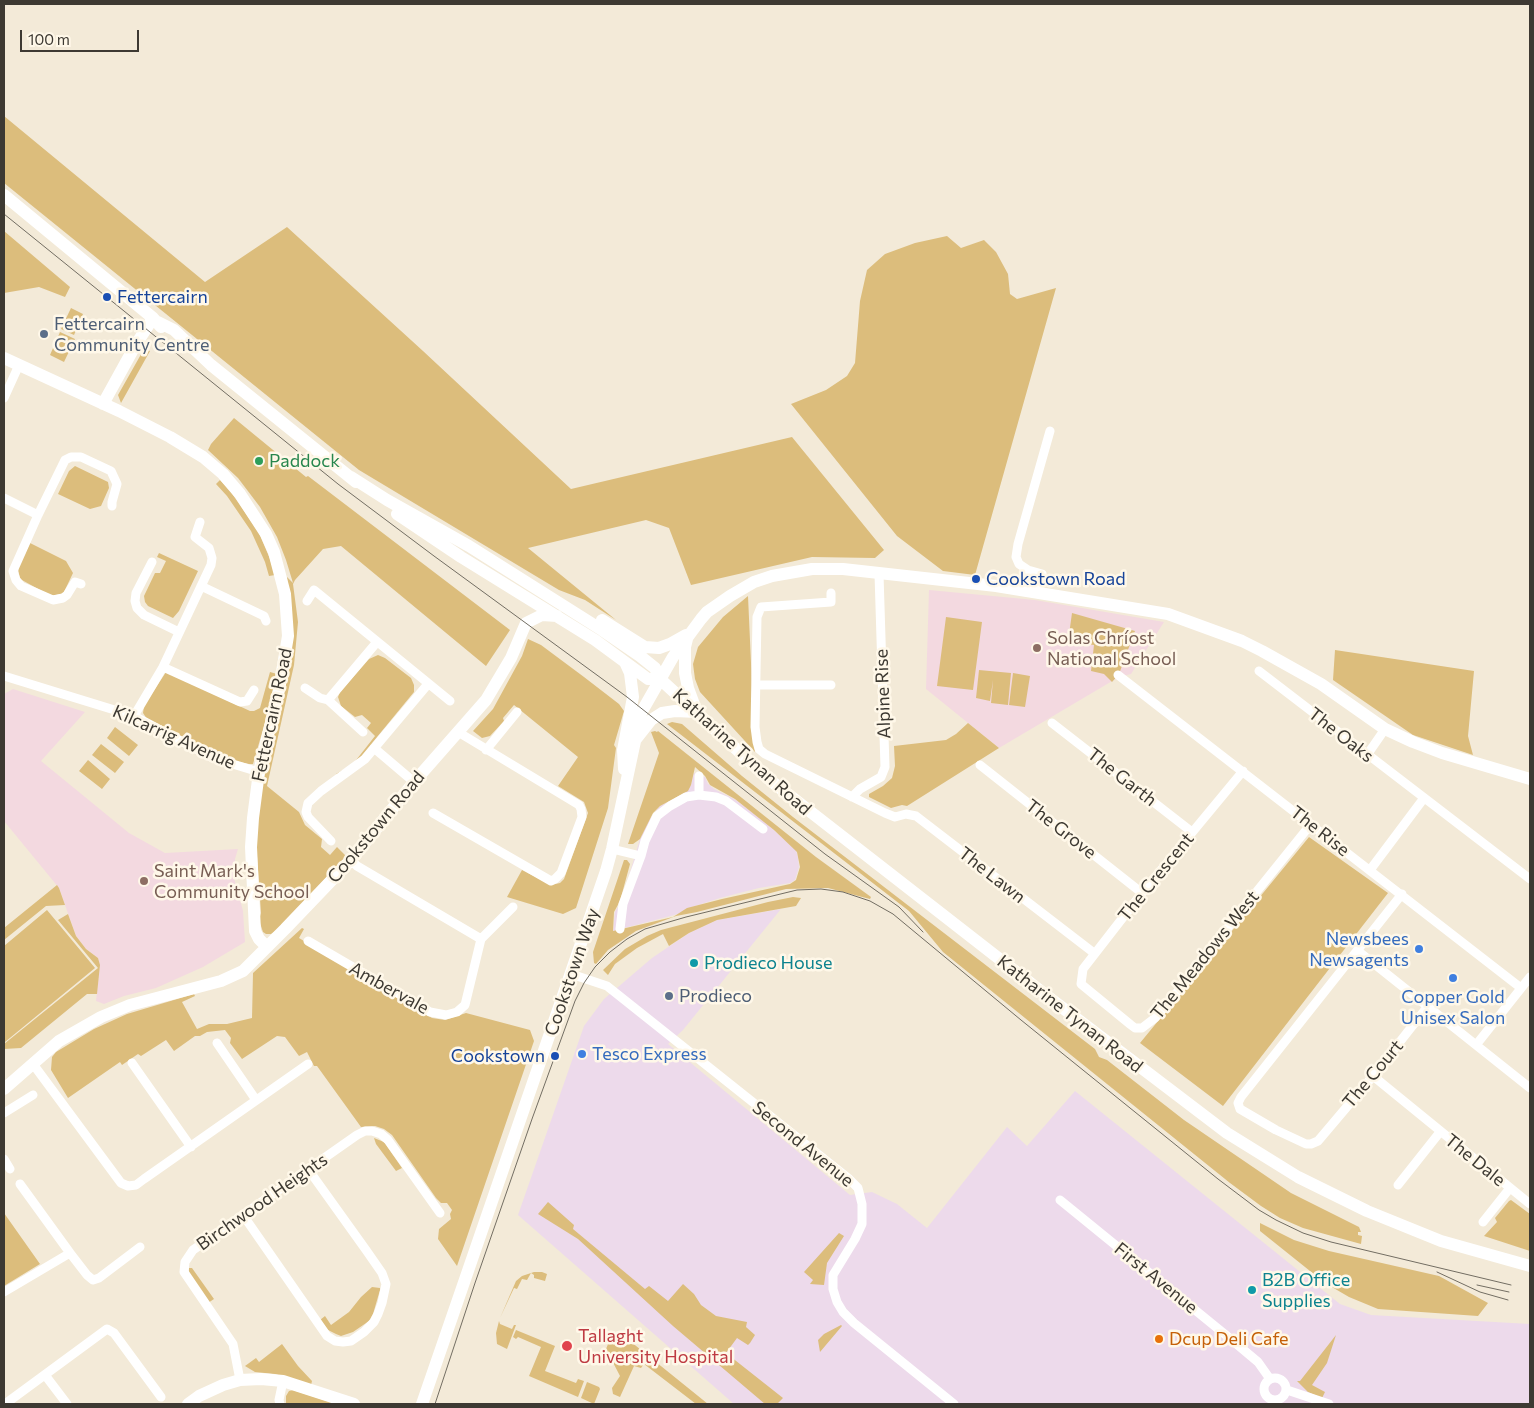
<!DOCTYPE html>
<html>
<head>
<meta charset="utf-8">
<style>
	body { margin:0 }
	#map { position:relative; width:1534px; height:1408px; overflow:hidden; background:#f3ead8; font-family:Commissioner,sans-serif }
	canvas { display:block }
	.frame { position:absolute; inset:0; border:5px solid #3d3932; pointer-events:none }
	.scale { position:absolute; left:20px; top:30px; width:119px; height:22px; box-sizing:border-box; border:2px solid #3d3932; border-top:0; padding-left:6px; font-size:15px; line-height:18px; white-space:nowrap; color:#3d3932; -webkit-text-stroke:4px #fff8e9; paint-order:stroke }
</style>
</head>
<body>
<div id="map">
<canvas width="1534" height="1408"></canvas>
<div class="frame"></div>
<div class="scale">100 m</div>
</div>
<script>
const c = document.querySelector('canvas').getContext('2d');
c.lineJoin = 'round';
function fill(path, color) {
  c.fillStyle = color;
  c.fill(path, 'evenodd');
}
function poly(rows) {
  const path = new Path2D();
  for (const r of rows) {
    if (r.length === 3) {
      path.moveTo(r[0] + r[2], r[1]);
      path.arc(r[0], r[1], r[2], 0, 2 * Math.PI);
      continue;
    }
    path.moveTo(r[0], r[1]);
    for (let i = 2; i < r.length; i += 2) path.lineTo(r[i], r[i + 1]);
  }
  return path;
}
function trace(path, color, width, dash) {
  c.strokeStyle = color;
  c.lineWidth = width;
  c.lineCap = dash ? 'butt' : 'round';
  c.setLineDash(dash || []);
  c.stroke(path);
}
function write(font, color, halo, rows, align = 'center') {
  c.font = font + ' Commissioner,sans-serif';
  c.lineWidth = 5;
  c.setLineDash([]);
  c.textBaseline = 'middle';
  c.strokeStyle = halo;
  c.fillStyle = color;
  for (const [text, x, y, turn = 0] of rows) {
    c.save();
    c.translate(x, y);
    c.rotate((+turn || 0) * Math.PI / 180);
    c.textAlign = isNaN(turn) ? turn : align;
    if (halo) c.strokeText(text, 0, 0);
    c.fillText(text, 0, 0);
    c.restore();
  }
}
const industrial = poly([
	[694,773,705,777,708,784,714,789,736,800,765,822,796,850,798,857,799,867,795,880,790,883,759,888,720,898,692,907,678,914,613,931,615,912,621,902,640,839,649,820,660,806,680,796,691,785],
	[781,909,683,1030,668,1044,850,1195,872,1192,897,1204,927,1228,1007,1127,1027,1146,1075,1091,1340,1304,1371,1315,1530,1324,1530,1404,734,1404,518,1215,584,1026,604,999,652,958,689,933,717,920]
]);
const education = poly([
	[929,590,1035,600,1164,622,1131,674,1119,677,999,748,926,689],
	[13,689,85,712,41,761,129,833,165,853,238,849,235,859,235,866,233,867,234,878,243,911,245,942,203,967,156,988,124,996,104,1004,96,1001,100,965,98,958,86,949,76,936,59,888,4,821,4,694]
]);
const green = poly([
	[4,116,205,282,287,227,423,351,571,489,792,437,884,550,875,558,812,557,691,585,669,528,646,520,528,548,616,620,585,600,559,590,359,470,4,183],
	[4,231,70,287,65,297,39,287,4,293],
	[947,236,961,248,984,240,996,252,1008,274,1010,294,1017,299,1056,288,975,575,943,571,897,536,791,404,826,390,847,376,855,363,860,301,867,270,885,254,915,243],
	[71,308,83,314,74,335,61,329],
	[60,332,75,339,64,362,50,355],
	[144,349,150,351,121,403,118,395],
	[234,418,306,477,308,476,510,630,486,666,341,546,323,549,295,580,293,584,298,622,294,665,267,786,299,812,305,825,322,839,321,847,330,855,337,847,346,856,281,927,271,934,266,934,263,932,259,920,261,913,257,856,257,822,262,786,291,661,292,644,287,577,293,583,286,560,277,537,260,507,238,478,208,450,211,444],
	[75,466,108,482,109,488,101,506,90,509,58,494,69,471],
	[220,480,231,492,259,533,270,559,275,575,269,576,265,562,251,531,227,496,216,484],
	[30,543,66,561,73,573,64,592,61,594,51,596,20,579,18,568],
	[159,553,198,571,179,611,173,618,148,606,145,602,144,596,155,573,160,573,166,561,157,557],
	[748,596,755,752,700,692,695,679,693,664,698,647,723,617],
	[1072,613,1135,631,1119,674,1112,682,1104,674,1091,671,1094,645,1068,642],
	[946,617,982,622,973,690,937,686],
	[528,639,541,645,584,677,619,704,624,711,614,745,616,748,608,808,576,908,563,914,507,897,522,870,551,885,560,883,564,879,588,813,584,802,558,786,578,757,514,705,503,718,504,721,490,736,482,738,473,731,493,709,522,656],
	[1335,650,1474,671,1468,736,1473,755,1413,735,1333,680],
	[378,655,385,658,411,678,414,685,414,692,354,765,338,775,336,774,353,764,375,736,367,728,371,723,362,715,355,717,341,706,338,697,340,692,369,659],
	[979,670,1011,673,1008,705,991,703,993,680,990,701,976,698],
	[166,672,250,711,254,711,260,708,270,672,277,674,264,726,253,764,249,764,220,758,147,719,143,713,144,706],
	[1013,673,1030,676,1025,707,1009,705],
	[672,722,682,724,742,776,793,817,1095,1049,1099,1057,1107,1060,1184,1120,1291,1193,1359,1227,1361,1232,1358,1232,1358,1235,1362,1236,1361,1244,1303,1228,1280,1218,1261,1206,1230,1183,943,952,909,911,667,724],
	[968,723,999,748,907,806,902,805,891,808,869,797,869,794,883,786,892,778,895,766,894,746,946,740,956,734],
	[115,727,138,745,129,756,107,738],
	[655,731,657,732,658,731,816,857,871,897,870,899,828,888,786,889,697,912,676,916,636,931,608,950,596,964,594,963,593,952,624,860,627,860,630,864,620,901,614,912,613,931,673,917,687,908,722,899,790,884,796,880,800,867,797,852,774,830,735,799,710,785,705,776,695,767,691,785,688,791,660,806,653,813,640,839,633,844,628,844,659,753,651,732],
	[101,744,124,762,115,773,92,755],
	[88,760,110,779,102,789,79,771],
	[1309,837,1388,893,1223,1106,1140,1043],
	[57,885,59,888,65,905,46,906,4,940,4,928],
	[793,897,801,898,796,906,717,920,689,933,669,946,663,934,637,948,615,964,608,975,603,970,625,949,647,936,661,930,768,902],
	[47,910,95,968,5,1042,4,1040,4,946],
	[68,914,76,936,86,949,98,958,100,965,97,994,87,994,21,1048,4,1049,4,1044,98,968,58,920],
	[302,928,304,929,299,938,432,1018,445,1020,466,1013,530,1030,534,1041,457,1266,438,1239,439,1229,451,1219,450,1214,452,1210,447,1203,441,1203,436,1198,392,1135,384,1129,375,1126,361,1127,317,1066,314,1066,307,1052,299,1056,285,1037,277,1036,242,1059,230,1043,231,1038,225,1030,207,1032,200,1036,195,1036,174,1051,166,1040,141,1056,138,1054,122,1065,120,1062,68,1098,51,1070,52,1057,56,1052,94,1029,127,1014,194,994,195,996,182,1002,197,1029,209,1024,227,1024,252,1018,253,973],
	[374,1138,384,1142,402,1168,396,1171,376,1144],
	[1511,1200,1530,1214,1530,1251,1484,1236,1497,1222,1495,1218,1509,1201],
	[548,1202,574,1225,573,1229,645,1289,649,1286,668,1301,683,1284,694,1294,701,1305,716,1316,747,1322,746,1327,755,1335,750,1343,748,1345,737,1338,726,1353,783,1398,777,1404,765,1404,673,1326,578,1239,538,1214],
	[4,1213,40,1264,4,1286],
	[1260,1223,1294,1240,1329,1251,1439,1276,1488,1303,1478,1316,1378,1309,1349,1297,1325,1283,1260,1231],
	[839,1233,844,1236,827,1263,824,1285,810,1284,813,1280,804,1272],
	[189,1268,192,1268,214,1299,208,1303,189,1274],
	[534,1272,542,1272,547,1274,545,1281,534,1278,534,1275,531,1273,527,1280,522,1279,517,1289,514,1288,500,1318,516,1281,522,1276],
	[372,1287,380,1288,380,1290,373,1314,369,1321,353,1332,341,1336,336,1334,328,1330,320,1320,325,1316,331,1325,349,1312,361,1297],
	[499,1321,500,1324,512,1329,514,1325,516,1325,507,1349,497,1344,496,1333],
	[841,1325,842,1326,820,1352,818,1340,824,1334],
	[516,1330,555,1346,545,1371,576,1383,578,1379,584,1381,578,1397,529,1376,541,1347,518,1337,516,1339,513,1337],
	[613,1332,620,1333,708,1404,696,1404,644,1364,641,1368,634,1366,620,1397,613,1394,612,1388,620,1376,606,1349],
	[1336,1335,1327,1363,1312,1385,1325,1392,1322,1398,1308,1392,1297,1381,1300,1381],
	[282,1344,298,1366,312,1381,311,1385,275,1374,255,1372,245,1366,256,1358,259,1362],
	[587,1382,599,1387,600,1389,594,1404,581,1398],
	[293,1390,336,1404,286,1404,286,1396,289,1391]
]);
const street = poly([
	[4,398,19,365],
	[4,498,38,515],
	[152,562,136,593,135,601,137,608,144,615,179,632],
	[81,584,75,582,67,595,63,598,53,600,21,586,16,580,13,571,38,515,65,460,71,457,81,457,111,471,117,484,112,502,112,506],
	[201,586,264,616,266,621],
	[1038,592,1042,574,1028,570,1019,564,1016,557,1018,544,1050,431],
	[831,593,831,602,761,607,757,617,755,727,757,742,759,749,765,754,885,813,895,817,906,814,916,816,1094,953],
	[307,601,314,590,450,701],
	[163,667,240,702,247,701,254,690],
	[1259,671,1530,879],
	[1118,675,1521,988],
	[4,676,134,716,213,758,259,772],
	[756,685,831,685],
	[305,688,320,698,328,700,363,732],
	[328,700,377,642],
	[134,716,163,667,211,565,212,558,209,548,195,537,200,522],
	[1052,723,1192,832],
	[374,748,414,782],
	[486,750,517,712],
	[1367,755,1385,729],
	[980,765,1142,893],
	[1243,771,1142,893,1083,969,1081,984,1131,1025,1135,1028,1142,1028,1155,1018,1171,1000,1221,936,1311,824],
	[699,795,699,776],
	[852,797,860,789,881,777,885,767,879,574],
	[433,813,551,881,555,879,561,873,582,817,581,809,579,805,458,732],
	[331,841,308,817,306,812,308,803,321,791,365,759,428,684],
	[612,849,641,856,645,841,657,816,670,806,686,797,699,795,716,797,726,801,763,829],
	[351,860,357,866,481,939],
	[1370,870,1424,798],
	[1402,894,1241,1097,1238,1103,1240,1109,1276,1130,1306,1144,1311,1144,1318,1141,1373,1076,1428,1006],
	[620,929,623,904,641,856],
	[308,941,430,1012,446,1015,457,1012,465,1005,481,939,513,907],
	[1358,951,1530,1088],
	[571,974,607,986,848,1178,858,1188,862,1204,862,1224,855,1239,833,1275,833,1289,837,1302,843,1312,854,1323,954,1404],
	[217,1043,256,1100],
	[1476,1045,1530,977],
	[132,1063,191,1147],
	[33,1064,121,1183,128,1186,136,1185,144,1179,308,1064],
	[1373,1076,1530,1204],
	[4,1113,33,1095],
	[4,1159,10,1169],
	[20,1184,70,1253],
	[1398,1185,1440,1132],
	[1060,1200,1227,1336,1258,1362,1270,1379],
	[243,1215,327,1336,335,1341,343,1342,351,1341,364,1332,374,1322,378,1314,382,1303,386,1284,382,1273,366,1250,308,1169],
	[1483,1222,1510,1188],
	[4,1292,70,1253,87,1275,93,1280,99,1278,140,1247],
	[45,1375,67,1404],
	[1275,1389,11],
	[240,1380,233,1344,184,1272,185,1262,193,1250,357,1135,365,1131,372,1131,381,1134,388,1140,440,1213],
	[1287,1390,1329,1404],
	[5,1404,107,1329,114,1333,161,1397],
	[280,1404,279,1400,283,1381]
]);
const secondary = poly([
	[4,195,153,318,161,327],
	[158,322,174,330,211,365,356,482],
	[4,358,119,411,170,437,203,457,223,474,240,494,266,534,274,552,285,594,288,636,279,690,259,772,253,818,251,847,255,931,259,939,267,947],
	[103,404,135,346,153,318],
	[351,477,387,500,469,546,602,630,640,656,655,668,660,679,771,781,1047,996,1227,1133,1298,1177,1367,1211,1441,1241,1530,1266],
	[397,514,461,557,595,640,648,679,660,679],
	[602,620,645,647,659,648,670,644,686,635],
	[687,639,685,647,685,673,688,688,695,707],
	[636,739,651,720,662,713,675,711,697,712],
	[624,769,623,750,633,697,630,673,625,662],
	[4,1089,59,1041,101,1017,130,1005,221,981,243,971,285,929,351,860,414,782,486,700,511,658,526,623,542,615,557,616],
	[188,1404,199,1396,223,1385,240,1380,261,1379,283,1381,354,1404],
	[422,1404,606,871,612,849,641,713,673,657,701,619,707,612,730,596,754,582,772,576,812,569,843,569,996,586,1168,614,1242,641,1262,651,1321,684,1385,729,1413,742,1442,753,1530,779]
]);
const tram = poly([
	[4,214,338,484,434,556,627,697,825,854,899,907,923,932],
	[1437,1272,1480,1292,1508,1300],
	[1477,1285,1509,1292],
	[435,1404,475,1283,532,1119,575,1001,584,983,595,967,610,952,627,939,645,929,686,917,797,890,821,889,843,892,870,901,893,914,1021,1020,1218,1179,1259,1210,1276,1220,1303,1233,1331,1242,1511,1285]
]);
const markers = [
	[107,297,5,"#1a4fb4"],
	[44,334,5,"#5c6f8a"],
	[259,461,5,"#2e9e5b"],
	[976,579,5,"#1a4fb4"],
	[1037,648,5,"#8d6e63"],
	[144,881,5,"#8d6e63"],
	[1419,949,5,"#3f7fe0"],
	[694,963,5,"#0f9aa8"],
	[1453,978,5,"#3f7fe0"],
	[669,996,5,"#5c6f8a"],
	[582,1054,5,"#3f7fe0"],
	[555,1056,5,"#1a4fb4"],
	[1252,1290,5,"#0f9aa8"],
	[1159,1339,5,"#e8710a"],
	[567,1346,6,"#e0444e"]
];
const transitNames = [
	["Fettercairn",117,297],
	["Cookstown Road",986,579],
	["Cookstown",545,1056,"right"]
];
const serviceNames = [
	["Fettercairn",54,324],
	["Community Centre",54,345],
	["Prodieco",679,996]
];
const leisureNames = [
	["Paddock",269,461]
];
const educationNames = [
	["Solas Chríost",1047,638],
	["National School",1047,659],
	["Saint Mark's",154,871],
	["Community School",154,892]
];
const streetNames = [
	["Alpine Rise",883,694,-92],
	["Fettercairn Road",272,715,-78],
	["The Oaks",1341,735,38],
	["Kilcarrig Avenue",174,737,24],
	["Katharine Tynan Road",742,752,42],
	["The Garth",1122,777,38],
	["Cookstown Road",376,827,-50],
	["The Grove",1061,829,38],
	["The Rise",1320,831,38],
	["The Lawn",992,875,38],
	["The Crescent",1156,877,-51],
	["The Meadows West",1205,955,-51],
	["Cookstown Way",572,972,-71],
	["Ambervale",389,988,29],
	["Katharine Tynan Road",1070,1014,38],
	["The Court",1373,1074,-50],
	["Second Avenue",803,1144,39],
	["The Dale",1475,1160,39],
	["Birchwood Heights",262,1202,-35],
	["First Avenue",1156,1278,39]
];
const shopNames = [
	["Newsbees",1409,939],
	["Newsagents",1409,960],
	["Copper Gold",1453,997,"center"],
	["Unisex Salon",1453,1018,"center"],
	["Tesco Express",592,1054,"left"]
];
const cultureNames = [
	["Prodieco House",704,963],
	["B2B Office",1262,1280],
	["Supplies",1262,1301]
];
const healthNames = [
	["Tallaght",578,1336],
	["University Hospital",578,1357]
];
const foodNames = [
	["Dcup Deli Cafe",1169,1339]
];
fill(industrial, '#eddaeb');
fill(education, '#f3d9e0');
fill(green, '#dcbd7c');
trace(street, '#fff', 9);
trace(secondary, '#fff', 12);
trace(tram, '#726d62', 1);
for (const [x, y, r, color] of markers) {
  const dot = new Path2D();
  dot.arc(x, y, r, 0, 2 * Math.PI);
  c.fillStyle = color;
  c.fill(dot);
  trace(dot, '#fff8e9', 2);
}
write('18px', '#164399', '#fff8e9', transitNames, 'left');
write('18px', '#4e5e75', '#fff8e9', serviceNames, 'left');
write('18px', '#27864d', '#fff8e9', leisureNames, 'left');
write('18px', '#785e54', '#fff8e9', educationNames, 'left');
write('18px', '#3d3932', '#fff8e9', streetNames);
write('18px', '#366cbe', '#fff8e9', shopNames, 'right');
write('18px', '#0d838f', '#fff8e9', cultureNames, 'left');
write('18px', '#be3a42', '#fff8e9', healthNames, 'left');
write('18px', '#c56008', '#fff8e9', foodNames, 'left');
</script>
</body>
</html>
